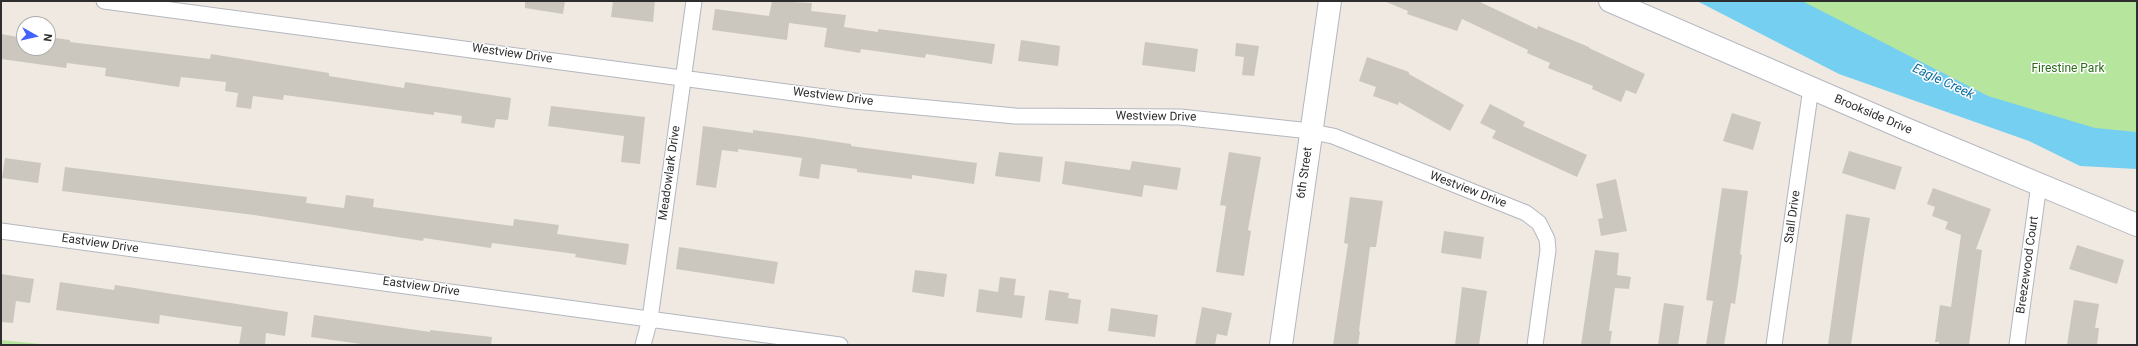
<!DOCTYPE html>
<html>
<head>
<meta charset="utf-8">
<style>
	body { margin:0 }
	#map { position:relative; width:2138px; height:346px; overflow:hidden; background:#efe9e1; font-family:Roboto,sans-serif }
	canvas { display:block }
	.frame { position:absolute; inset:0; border:2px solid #2e2e2e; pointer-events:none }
	.north { position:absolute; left:16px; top:16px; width:40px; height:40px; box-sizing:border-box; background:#fff; border:1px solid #ababab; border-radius:50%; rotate:98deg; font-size:11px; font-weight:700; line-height:16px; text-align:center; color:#2e2e2e }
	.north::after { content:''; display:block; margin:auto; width:14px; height:18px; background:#4264fb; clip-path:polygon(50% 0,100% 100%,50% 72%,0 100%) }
</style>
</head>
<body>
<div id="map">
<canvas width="2138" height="346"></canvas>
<div class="frame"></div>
<div class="north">N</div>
</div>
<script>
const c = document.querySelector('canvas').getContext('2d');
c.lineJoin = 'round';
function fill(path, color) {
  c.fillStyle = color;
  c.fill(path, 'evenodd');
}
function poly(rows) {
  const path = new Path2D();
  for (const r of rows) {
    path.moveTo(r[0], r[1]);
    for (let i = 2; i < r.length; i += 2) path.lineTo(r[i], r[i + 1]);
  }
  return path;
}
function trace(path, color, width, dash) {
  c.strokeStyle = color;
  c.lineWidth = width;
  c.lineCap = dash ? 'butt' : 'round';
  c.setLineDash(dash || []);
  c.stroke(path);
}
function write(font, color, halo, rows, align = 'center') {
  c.font = font + ' Roboto,sans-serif';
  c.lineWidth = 3;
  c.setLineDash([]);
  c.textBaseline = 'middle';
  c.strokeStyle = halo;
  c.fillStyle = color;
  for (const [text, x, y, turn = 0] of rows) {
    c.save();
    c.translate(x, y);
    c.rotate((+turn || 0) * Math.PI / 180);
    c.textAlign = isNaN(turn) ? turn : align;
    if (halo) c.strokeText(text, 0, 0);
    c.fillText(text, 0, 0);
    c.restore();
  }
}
const green = poly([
	[1751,1,2137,1,2137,148,2066,141],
	[1,340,50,345,1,345]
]);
const water = poly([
	[1697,1,1802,1,1988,96,2095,128,2137,132,2137,169,2080,166,2029,141,1839,74]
]);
const building = poly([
	[525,1,565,1,563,14,525,8],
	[613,1,655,1,653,22,611,17],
	[772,1,812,3,811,11,846,15,844,27,878,32,878,29,995,44,992,64,926,54,925,58,861,49,860,53,824,47,827,28,789,23,787,40,712,30,715,9,769,16],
	[1384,1,1478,1,1537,29,1538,26,1589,47,1589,48,1645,74,1636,94,1626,90,1621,102,1592,89,1593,86,1548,68,1550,63,1527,53,1528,50,1462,19,1457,31,1407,14,1408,11],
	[1,34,24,38,24,48,48,48,48,37,70,40,70,42,210,59,211,54,329,73,329,76,404,88,405,82,511,98,508,120,496,119,494,128,461,123,462,116,434,112,434,115,284,95,283,100,253,96,251,109,236,107,238,93,225,91,226,82,181,77,179,87,105,76,106,68,67,63,66,68,1,59],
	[1021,40,1060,46,1058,66,1018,61],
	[1145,42,1198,49,1195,72,1142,65],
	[1236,43,1259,46,1254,76,1242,75,1244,57,1235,56],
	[1367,57,1409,72,1409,74,1464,105,1450,131,1399,102,1398,105,1373,96,1376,87,1359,81],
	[1490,104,1525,122,1523,126,1587,155,1577,177,1492,138,1496,131,1480,123],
	[551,106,645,117,640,164,621,162,624,136,548,126],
	[1732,113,1761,122,1753,150,1723,141],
	[703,126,753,133,753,130,805,137,851,144,851,146,977,163,974,184,912,175,912,179,857,172,857,169,821,164,819,179,799,176,802,158,738,149,738,152,722,150,716,188,696,185],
	[1849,151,1902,167,1895,190,1842,173],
	[999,152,1043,157,1040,182,995,176],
	[1229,152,1261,157,1248,230,1251,231,1244,276,1216,272,1226,206,1220,205],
	[5,158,41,163,38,183,2,178],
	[1065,161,1130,170,1132,161,1181,168,1177,190,1144,185,1142,197,1062,184],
	[65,167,307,197,306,203,344,208,346,195,374,199,373,207,513,226,514,219,559,225,557,234,629,244,626,265,575,257,576,254,492,243,491,248,424,238,423,241,254,215,62,191],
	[1616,179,1627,231,1601,236,1598,219,1603,218,1596,184],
	[1722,188,1748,191,1740,254,1742,255,1735,304,1731,303,1724,345,1706,345,1713,301,1706,300],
	[1933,188,1991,209,1976,249,1982,250,1969,345,1939,345,1939,342,1935,342,1940,305,1951,307,1961,235,1945,229,1948,222,1932,216,1935,207,1927,204],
	[1350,197,1383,201,1376,247,1370,247,1359,331,1360,332,1358,345,1333,345,1348,244,1344,243],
	[1846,214,1870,218,1864,254,1851,345,1828,345],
	[1444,231,1484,237,1481,259,1441,253],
	[2077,245,2124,260,2117,284,2069,269],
	[679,247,778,262,774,284,676,269],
	[1595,250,1619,253,1617,275,1631,277,1629,289,1615,288,1609,331,1612,331,1610,345,1581,345],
	[915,270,947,274,944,297,912,292],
	[1,274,34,279,30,303,16,301,13,323,1,322],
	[1000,277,1016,279,1014,295,1025,296,1022,318,976,312,979,289,998,292],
	[60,282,114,290,115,285,288,312,285,336,266,333,265,345,239,345,242,327,160,315,159,324,56,310],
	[1462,287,1487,291,1479,345,1455,345],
	[1049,290,1069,293,1068,298,1081,300,1078,324,1045,320],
	[2074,300,2099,304,2095,328,2099,328,2097,345,2067,345],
	[1664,303,1684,306,1678,345,1658,345],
	[1202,307,1232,313,1227,336,1217,334,1215,345,1195,345],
	[1111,308,1158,315,1155,337,1108,331],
	[314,315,430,332,430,330,492,337,491,345,368,345,311,337]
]);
const street = poly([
	[104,1,854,101,1015,116,1180,117,1301,130,1333,136,1526,213,1539,223,1547,239,1548,250,1535,345],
	[1,231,840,345],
	[643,345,650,319,694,1],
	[1774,345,1811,88],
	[2017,345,2039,184]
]);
const secondary = poly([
	[1610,1,1906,129,2137,225],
	[1281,345,1330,1]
]);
const streetNames = [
	["Westview Drive",512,54,8],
	["Westview Drive",833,97,7],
	["Brookside Drive",1873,115,23],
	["Westview Drive",1156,117,1],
	["Meadowlark Drive",670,173,-82],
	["6th Street",1305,173,-82],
	["Westview Drive",1468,190,21],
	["Stall Drive",1793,217,-82],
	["Eastview Drive",100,244,8],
	["Breezewood Court",2028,265,-82],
	["Eastview Drive",421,287,8]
];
const parkNames = [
	["Firestine Park",2068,69]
];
const waterNames = [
	["Eagle Creek",1943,82,25]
];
fill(green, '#b6e59e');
fill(water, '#75cff0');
fill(building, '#cbc7bf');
trace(street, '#b4b7c1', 17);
trace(secondary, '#b4b7c1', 24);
trace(street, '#fff', 15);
trace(secondary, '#fff', 22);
write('12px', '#2e2e2e', '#fff', streetNames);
write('12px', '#2c6e1b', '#fff', parkNames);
write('italic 13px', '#0d6fa3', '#fff', waterNames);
</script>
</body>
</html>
